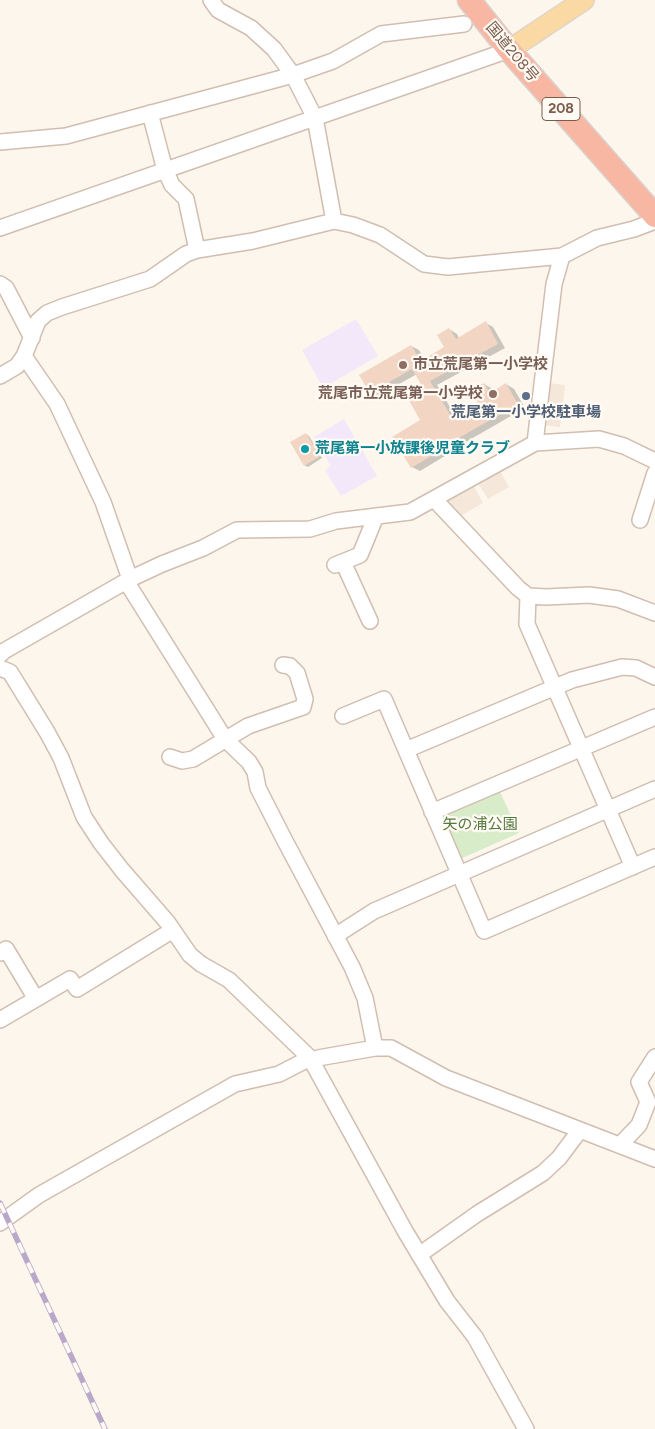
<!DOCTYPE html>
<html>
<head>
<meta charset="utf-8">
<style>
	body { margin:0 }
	canvas { display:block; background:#fdf6ec }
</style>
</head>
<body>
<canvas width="655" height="1429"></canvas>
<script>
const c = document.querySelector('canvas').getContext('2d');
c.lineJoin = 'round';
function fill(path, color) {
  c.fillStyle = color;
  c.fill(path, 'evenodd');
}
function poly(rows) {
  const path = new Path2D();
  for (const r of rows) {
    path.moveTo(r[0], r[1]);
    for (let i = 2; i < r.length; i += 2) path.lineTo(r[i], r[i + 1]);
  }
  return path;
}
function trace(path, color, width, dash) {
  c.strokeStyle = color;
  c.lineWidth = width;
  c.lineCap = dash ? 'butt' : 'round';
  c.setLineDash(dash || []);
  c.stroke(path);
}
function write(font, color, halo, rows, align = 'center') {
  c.font = font + ' Figtree,"Noto Sans JP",sans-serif';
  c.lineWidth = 4.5;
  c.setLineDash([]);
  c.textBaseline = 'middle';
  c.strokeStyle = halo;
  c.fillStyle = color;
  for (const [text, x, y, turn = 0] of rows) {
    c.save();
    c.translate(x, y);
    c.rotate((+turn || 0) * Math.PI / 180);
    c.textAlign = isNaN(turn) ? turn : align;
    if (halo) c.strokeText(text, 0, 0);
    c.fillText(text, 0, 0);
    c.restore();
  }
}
const residential = poly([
	[549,383,565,385,560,427,543,425],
	[500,471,509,487,488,499,478,483],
	[473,485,483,503,457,518,446,500]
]);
const education = poly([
	[356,319,378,356,323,388,302,350],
	[344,419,377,476,341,496,325,470,331,466,314,437]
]);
const green = poly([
	[499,790,519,833,460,859,441,817]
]);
const shadow = poly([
	[486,323,493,327,505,348,437,385,456,417,480,403,484,384,491,388,493,392,506,384,514,389,525,408,464,443,466,447,453,455,450,453,420,471,412,467,421,420,424,386,417,374,378,396,371,392,411,346,419,350,425,360,445,347,449,329,457,334,459,338],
	[306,434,309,436,322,458,308,467,304,465]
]);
const building = poly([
	[486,321,498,344,430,381,452,418,478,402,471,390,484,383,490,393,506,383,518,404,457,439,459,443,444,452,443,449,411,468,392,437,420,420,406,395,422,386,412,369,370,393,359,375,411,345,421,361,444,347,437,335,449,328,456,339],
	[306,433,320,456,304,466,290,442]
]);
const minor = poly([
	[211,0,218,10,251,28,274,49,293,75,315,118,334,221],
	[150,113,165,170,172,185,186,199,197,250],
	[0,142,66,136,293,75,333,61,381,34,464,24],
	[0,228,509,50],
	[0,284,6,288,32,338],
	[24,356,57,404,103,502,130,579],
	[0,376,17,366,24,356,38,321,47,313,62,307,150,279,186,254,197,250,253,241,334,221,353,225,380,235,424,264,448,267,562,256],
	[535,443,554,284,562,256,597,238,634,229,655,221],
	[434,499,518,588,528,596,546,597,589,595,618,599,655,613],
	[640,520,655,473],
	[343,562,370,621],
	[335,565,360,555,376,516],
	[126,581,225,739,249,762,255,772,258,788,284,839,352,967,365,998,375,1048],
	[528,596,527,624,633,867],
	[0,655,4,651,130,579,162,564,203,548,237,530,310,529,336,521,410,512,535,443,599,439,624,446,655,461],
	[0,668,10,672,47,732,61,758,84,817,101,843,122,870,168,923,190,955,201,964,229,980,310,1058,405,1231,447,1301,475,1337,526,1429],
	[343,716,384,699,484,931,655,857],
	[406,750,572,680,622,667,636,668,655,677],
	[170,757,182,761,193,759,248,726,303,707,305,699,297,673,290,666,283,665],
	[432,812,655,717],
	[335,936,374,911,655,789],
	[0,953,6,949,36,999],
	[0,1020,70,979,77,989,173,930],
	[318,1058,375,1048,391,1048,446,1078,655,1159],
	[620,1145,639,1125,648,1102,639,1082,655,1057],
	[0,1223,39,1195,235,1084,279,1074,310,1058],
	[419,1255,477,1214,543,1173,559,1158,580,1130]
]);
const major = poly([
	[509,50,584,0]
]);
const highway = poly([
	[469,0,509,50,655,216]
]);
const rail = poly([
	[0,1203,105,1429]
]);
const markers = [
	[403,365,5,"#8d6e63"],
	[493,394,5,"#8d6e63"],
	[526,396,5,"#5c6f8a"],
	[305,449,5,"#0f9aa8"]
];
const shields = [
	[561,109,38]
];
const shieldNames = [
	["208",561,109]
];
const streetNames = [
	["国道208号",512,52,50]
];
const educationNames = [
	["市立荒尾第一小学校",413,365],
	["荒尾市立荒尾第一小学校",483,394,"right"]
];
const serviceNames = [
	["荒尾第一小学校駐車場",526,413]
];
const cultureNames = [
	["荒尾第一小放課後児童クラブ",315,449]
];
const parkNames = [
	["矢の浦公園",480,825]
];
fill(residential, '#f5e8da');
fill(education, '#f3e8fa');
fill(green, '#d8ecc9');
fill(shadow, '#0003');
fill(building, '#f3d5c3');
trace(minor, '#d1beb0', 18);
trace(major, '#dad1cd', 22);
trace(highway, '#dad1cd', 25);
trace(minor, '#fff', 15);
trace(major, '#fbd9a5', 20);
trace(highway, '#f7b7a3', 22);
trace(rail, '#b9a8c9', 5.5);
trace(rail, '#fffaf3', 4, [11]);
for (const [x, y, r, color] of markers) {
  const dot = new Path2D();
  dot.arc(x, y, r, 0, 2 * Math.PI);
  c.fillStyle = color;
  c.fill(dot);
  trace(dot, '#fffaf3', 2);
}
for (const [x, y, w] of shields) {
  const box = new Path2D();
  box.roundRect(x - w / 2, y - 11.5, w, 23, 4);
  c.fillStyle = '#fffaf3';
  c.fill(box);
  trace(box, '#7a5c4d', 1);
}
write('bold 14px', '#7a5c4d', null, shieldNames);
write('15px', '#7a5c4d', '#fffaf3', streetNames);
write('bold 15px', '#785e54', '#fffaf3', educationNames, 'left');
write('bold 15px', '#4e5e75', '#fffaf3', serviceNames);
write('bold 15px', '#0d838f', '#fffaf3', cultureNames, 'left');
write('15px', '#537a41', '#fffaf3', parkNames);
</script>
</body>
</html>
